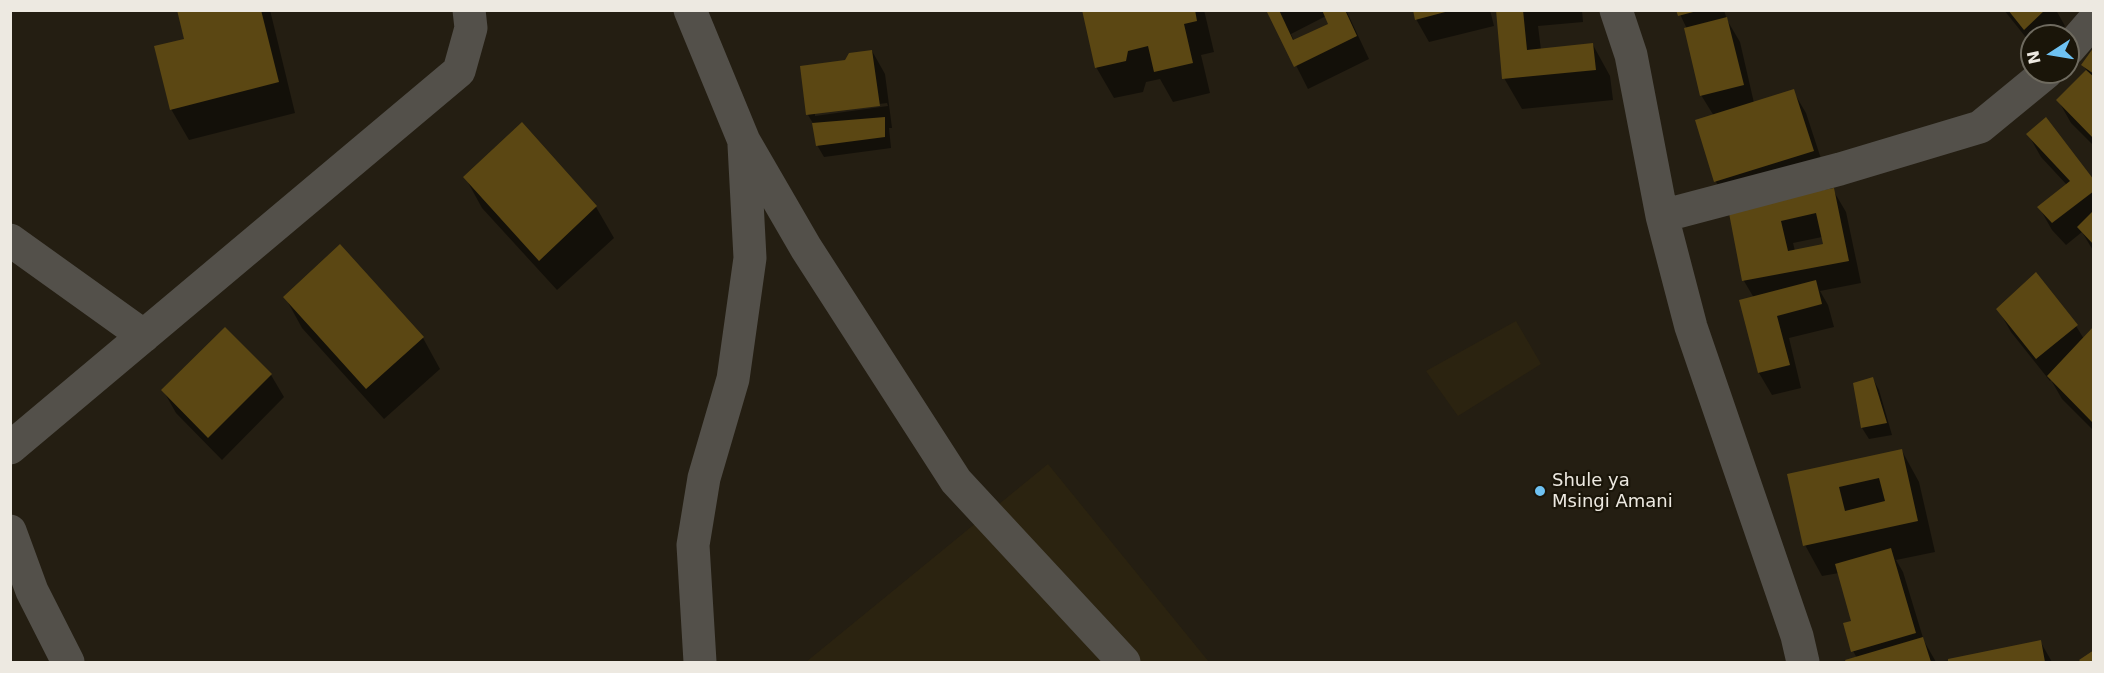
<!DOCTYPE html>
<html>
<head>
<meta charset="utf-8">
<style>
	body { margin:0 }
	#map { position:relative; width:2104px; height:673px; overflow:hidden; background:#241e12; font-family:"DejaVu Sans",sans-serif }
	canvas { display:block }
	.frame { position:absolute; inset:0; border:12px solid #ede9e1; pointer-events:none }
	.north { position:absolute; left:2020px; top:24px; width:60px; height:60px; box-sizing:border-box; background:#1a1509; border:2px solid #6e6a5f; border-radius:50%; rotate:258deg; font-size:16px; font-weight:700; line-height:24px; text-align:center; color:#ede9e1 }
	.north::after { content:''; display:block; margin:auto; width:21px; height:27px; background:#6ec2f3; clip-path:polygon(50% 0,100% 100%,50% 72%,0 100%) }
</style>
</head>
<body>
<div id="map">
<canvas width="2104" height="673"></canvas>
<div class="frame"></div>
<div class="north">N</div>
</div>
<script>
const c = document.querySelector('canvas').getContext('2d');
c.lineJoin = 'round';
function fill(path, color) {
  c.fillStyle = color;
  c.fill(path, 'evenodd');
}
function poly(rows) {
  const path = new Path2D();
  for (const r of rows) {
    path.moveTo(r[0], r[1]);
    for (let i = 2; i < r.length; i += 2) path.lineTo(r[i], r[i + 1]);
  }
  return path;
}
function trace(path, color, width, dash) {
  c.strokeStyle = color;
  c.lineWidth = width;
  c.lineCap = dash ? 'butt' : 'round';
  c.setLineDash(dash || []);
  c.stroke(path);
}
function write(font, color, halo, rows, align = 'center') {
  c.font = font + ' "DejaVu Sans",sans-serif';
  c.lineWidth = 4.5;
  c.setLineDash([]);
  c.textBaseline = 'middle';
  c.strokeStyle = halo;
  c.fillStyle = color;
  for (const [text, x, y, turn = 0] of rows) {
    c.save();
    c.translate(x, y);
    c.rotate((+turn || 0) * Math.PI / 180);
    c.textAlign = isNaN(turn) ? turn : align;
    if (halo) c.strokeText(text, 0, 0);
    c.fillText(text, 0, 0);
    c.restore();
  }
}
const built = poly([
	[1516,321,1541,364,1458,416,1426,371],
	[1048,464,1209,662,806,662]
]);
const shadow = poly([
	[178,10,270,10,295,113,189,140,171,109,186,40],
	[1084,10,1204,10,1214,52,1201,55,1210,93,1173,102,1160,79,1146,82,1143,92,1114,98,1096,67],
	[1268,10,1346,10,1369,59,1308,89],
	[1326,16,1330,25,1294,41,1291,34],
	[1414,10,1490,10,1494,26,1429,42,1416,19],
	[1497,10,1582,10,1583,22,1538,26,1541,50,1593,45,1610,76,1613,100,1522,109,1504,78],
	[1678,10,1724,10,1727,20,1740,42,1754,103,1793,91,1806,113,1826,174,1729,204,1716,182,1697,121,1714,116,1701,95,1687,29],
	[2004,10,2056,10,2065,26,2054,36,2032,36,2032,45],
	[2094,50,2094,146,2071,123,2058,100,2087,71,2083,65],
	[872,51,885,74,892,128,889,128,891,148,824,157,817,145,814,125,808,115,846,62],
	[887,103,888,106,815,116,815,112],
	[521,124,596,207,614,238,557,290,482,208,465,177],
	[2028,134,2094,182,2094,252,2082,232,2066,245,2052,230,2039,207,2067,185,2041,157],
	[1833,190,1846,212,1861,283,1820,291,1828,305,1834,327,1789,338,1801,388,1772,395,1759,373,1754,298,1744,281,1730,210],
	[1822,237,1824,245,1795,251,1793,243],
	[2036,274,2076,326,2084,339,2094,329,2094,431,2062,399,2051,380,2050,381,2011,332,1998,309],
	[285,297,423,338,440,369,384,419,302,328],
	[225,329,271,375,284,397,222,460,176,413,163,390],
	[1873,379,1879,390,1892,435,1869,439,1862,428,1854,384],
	[1902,451,1919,482,1935,552,1896,560,1903,572,1924,641,1936,662,1848,662,1857,658,1853,651,1853,622,1839,573,1822,576,1805,545,1789,476],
	[2040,641,2052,662,1950,662,1949,660]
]);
const building = poly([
	[177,10,261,10,279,82,170,110,154,46,184,39],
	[1082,10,1195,10,1197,21,1184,24,1193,63,1154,72,1148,46,1128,51,1126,61,1095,68],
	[1266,10,1279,10,1293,40,1328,24,1322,10,1345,10,1357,36,1294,67],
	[1413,10,1449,10,1449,11,1415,20],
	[1496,10,1523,10,1527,50,1593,43,1596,70,1502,79],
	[1676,10,1697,10,1697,11,1678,16],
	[2008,10,2045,10,2024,30],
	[1727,17,1744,85,1700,96,1684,28],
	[2094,47,2094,74,2081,65],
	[872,50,880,106,806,115,800,66,845,60,849,53],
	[2086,70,2094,77,2094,139,2056,100],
	[1794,89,1814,151,1714,182,1695,120],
	[885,117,885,137,816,146,812,123],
	[2046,117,2094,180,2094,191,2052,223,2037,207,2070,181,2026,134],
	[522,122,597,206,539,261,463,177],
	[1834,188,1849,261,1742,281,1728,208],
	[1816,213,1823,244,1788,251,1781,221],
	[2094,210,2094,245,2077,227],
	[340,244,424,337,366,389,283,297],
	[2036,272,2078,325,2036,359,1996,309],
	[1816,280,1822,304,1777,316,1790,365,1758,373,1739,300],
	[2094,326,2094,421,2092,422,2047,376],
	[225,327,272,374,208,438,161,390],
	[1873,377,1887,423,1861,428,1853,383],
	[1902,449,1918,521,1803,546,1787,474],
	[1879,478,1885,501,1845,511,1839,487],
	[1891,548,1916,633,1851,652,1843,623,1851,621,1835,564],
	[1923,637,1931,662,1846,662,1845,660],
	[2041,640,2045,662,1948,662,1948,659],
	[2094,650,2094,662,2081,662,2079,660]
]);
const minor = poly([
	[690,10,744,141,806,248,956,481,1124,662],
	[1616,10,1631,55,1662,216,1691,327,1797,636,1803,662],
	[2068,50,2094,20],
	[1662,216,1840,169,1980,127,2047,72],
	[10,240,144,336],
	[10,448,459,71,471,28,469,10],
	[10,531,32,591,68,662],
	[700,662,693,545,704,478,733,379,750,258,744,145]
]);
const markers = [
	[1540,491,6,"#6ec2f3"]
];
const poiNames = [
	["Shule ya",1552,481],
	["Msingi Amani",1552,502]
];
fill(built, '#2b2310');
fill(shadow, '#0007');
fill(building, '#5b4713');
trace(minor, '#53504a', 33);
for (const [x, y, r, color] of markers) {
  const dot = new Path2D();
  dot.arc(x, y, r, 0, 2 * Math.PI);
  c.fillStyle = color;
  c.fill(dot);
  trace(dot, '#1a1509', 2);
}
write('18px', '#ede9e1', '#1a1509', poiNames, 'left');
</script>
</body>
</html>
